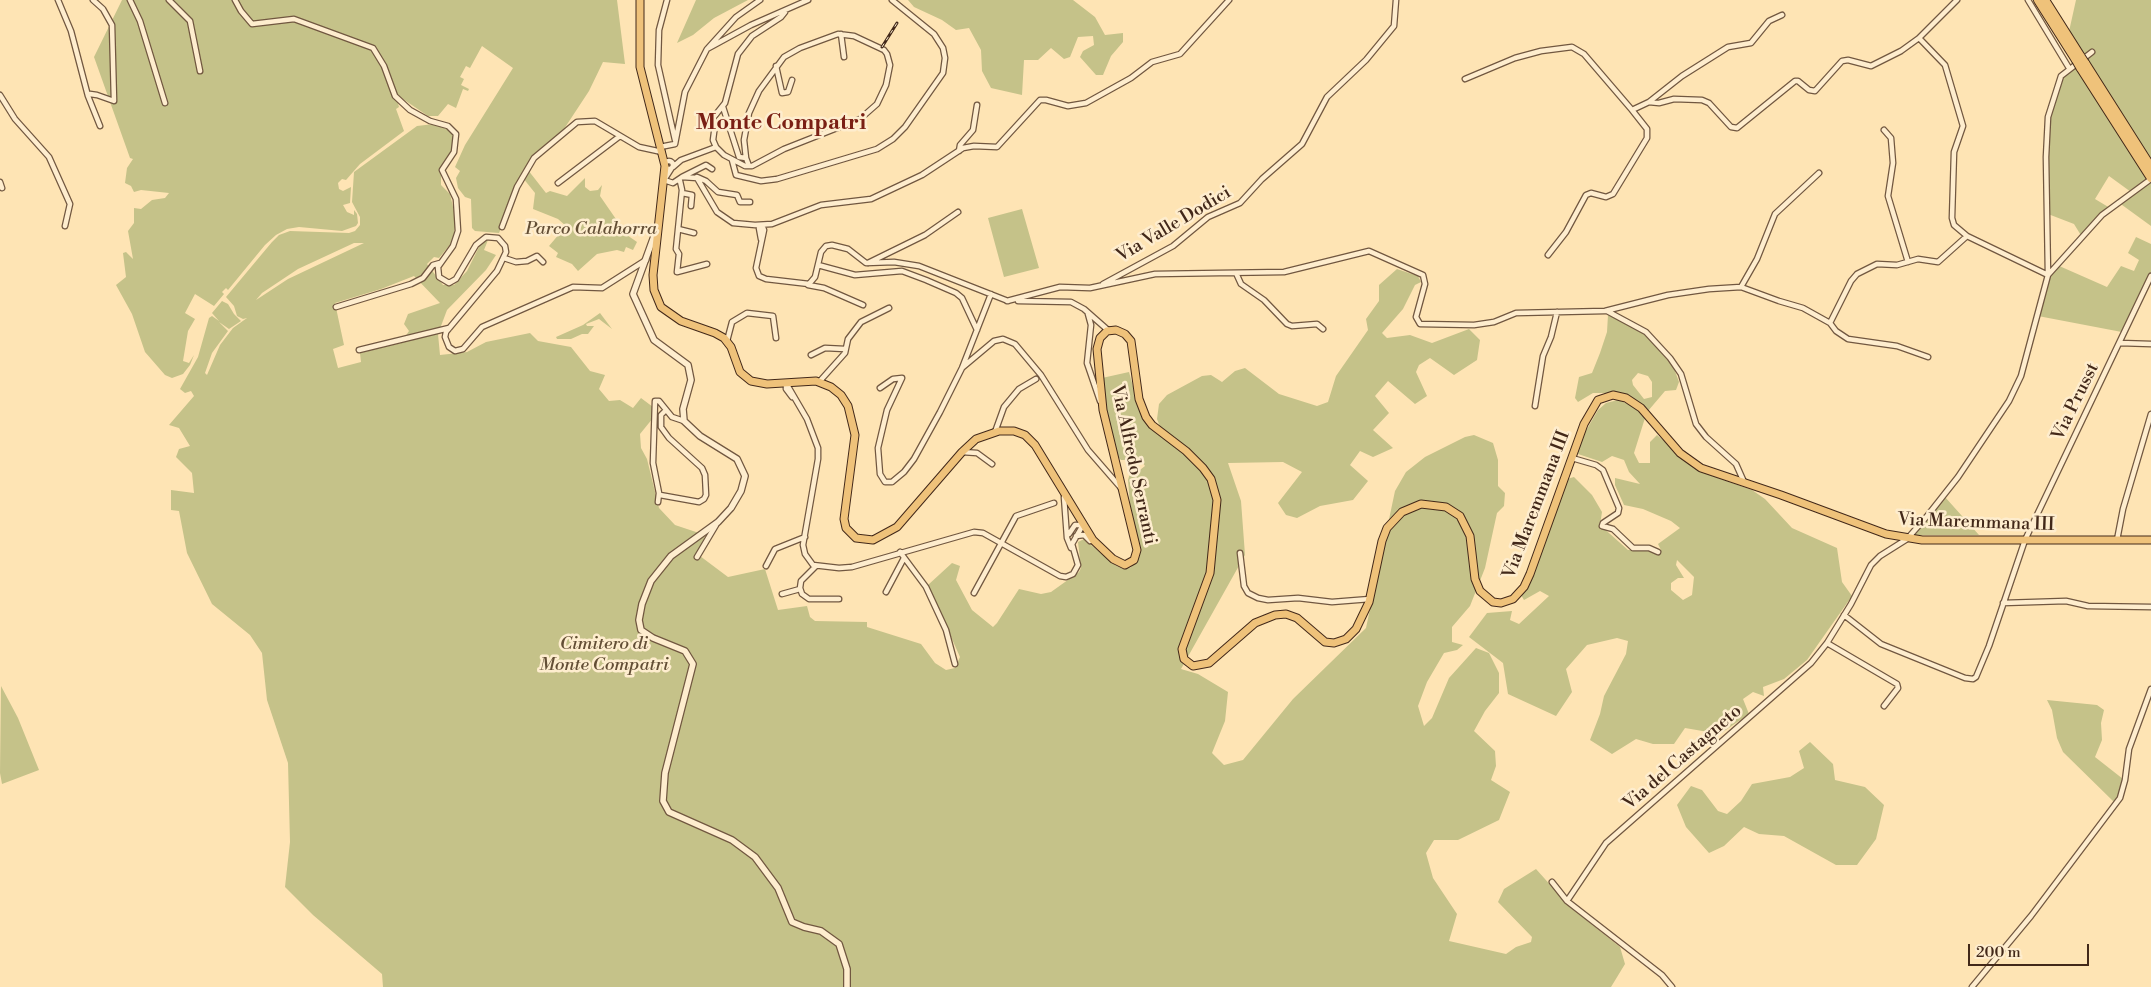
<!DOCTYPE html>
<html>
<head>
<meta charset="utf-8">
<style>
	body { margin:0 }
	#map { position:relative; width:2151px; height:987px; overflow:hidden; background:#fee4b4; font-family:"Libre Bodoni",serif }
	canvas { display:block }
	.scale { position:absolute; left:1968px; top:944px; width:121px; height:22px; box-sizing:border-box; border:2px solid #422819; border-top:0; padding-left:6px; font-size:15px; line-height:18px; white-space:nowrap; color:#422819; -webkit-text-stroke:4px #feedce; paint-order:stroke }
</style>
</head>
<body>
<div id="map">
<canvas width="2151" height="987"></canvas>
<div class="scale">200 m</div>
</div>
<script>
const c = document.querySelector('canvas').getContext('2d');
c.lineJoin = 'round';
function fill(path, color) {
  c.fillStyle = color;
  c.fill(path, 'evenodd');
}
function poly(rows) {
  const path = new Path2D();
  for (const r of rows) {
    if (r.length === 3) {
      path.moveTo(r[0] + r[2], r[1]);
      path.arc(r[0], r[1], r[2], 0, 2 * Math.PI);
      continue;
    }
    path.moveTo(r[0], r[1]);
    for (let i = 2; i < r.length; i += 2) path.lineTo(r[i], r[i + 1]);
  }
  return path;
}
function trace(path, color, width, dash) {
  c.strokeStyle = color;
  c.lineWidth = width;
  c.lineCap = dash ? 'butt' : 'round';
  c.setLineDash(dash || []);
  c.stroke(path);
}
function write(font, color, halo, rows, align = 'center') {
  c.font = font + ' "Libre Bodoni",serif';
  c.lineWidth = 5;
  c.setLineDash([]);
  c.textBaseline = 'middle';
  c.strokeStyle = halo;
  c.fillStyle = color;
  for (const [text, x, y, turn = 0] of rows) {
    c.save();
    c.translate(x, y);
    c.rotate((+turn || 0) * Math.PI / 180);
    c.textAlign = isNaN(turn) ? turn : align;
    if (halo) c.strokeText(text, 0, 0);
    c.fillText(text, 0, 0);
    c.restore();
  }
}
const green = poly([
	[122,0,617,0,625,64,603,62,589,91,564,129,533,157,499,233,475,231,472,228,471,199,465,197,458,188,456,178,460,171,455,167,465,145,513,68,482,46,470,68,466,66,460,77,464,79,461,85,469,89,468,91,463,89,456,108,448,104,438,116,428,116,400,97,397,100,399,107,396,109,404,131,360,164,346,180,342,179,338,183,339,189,343,191,351,187,350,203,343,205,347,212,354,215,354,210,357,214,358,223,356,226,342,231,299,227,287,229,276,235,265,245,228,290,226,288,222,292,224,294,214,306,195,294,185,313,195,319,188,331,183,361,189,363,194,355,190,365,183,374,172,378,165,375,145,352,132,314,116,285,126,277,123,253,126,252,133,259,128,231,134,223,134,208,141,209,152,200,165,198,169,193,141,190,134,192,131,186,125,183,127,168,133,159,130,158,94,57],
	[696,0,748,0,714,18,693,35,677,43],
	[908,0,1073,0,1095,17,1105,35,1123,33,1123,42,1111,56,1103,75,1096,75,1080,57,1083,51,1094,45,1093,36,1078,37,1070,57,1064,59,1051,48,1038,60,1024,60,1022,95,991,88,982,71,981,50,969,28,956,30,942,20,914,7],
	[2076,0,2151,0,2151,226,2118,202,2131,192,2109,176,2095,199,2110,208,2082,237,2074,224,2048,214,2047,129,2059,80,2076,60,2066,45],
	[434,124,451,131,455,136,452,150,441,170,441,185,450,194,456,220,453,241,439,258,434,257,427,264,443,285,454,285,467,271,481,243,488,240,484,250,496,255,486,270,447,310,438,334,440,355,467,352,486,342,530,333,538,341,571,347,590,371,605,375,599,389,609,401,620,400,633,408,641,398,653,407,653,418,640,434,641,448,647,459,659,508,675,525,705,535,700,556,728,577,765,569,778,610,807,606,810,617,815,621,867,622,867,627,921,644,935,663,946,670,955,668,960,657,928,585,952,563,960,566,956,580,972,610,993,627,997,623,1019,589,1041,594,1051,592,1079,572,1081,568,1078,542,1084,539,1115,565,1123,569,1130,568,1137,562,1141,551,1130,504,1128,480,1130,473,1136,473,1145,466,1141,460,1121,460,1117,456,1105,408,1102,378,1129,372,1139,408,1163,435,1157,419,1159,404,1167,395,1202,376,1211,375,1222,382,1235,371,1245,368,1279,394,1317,406,1328,402,1336,376,1368,330,1366,319,1379,301,1379,285,1397,269,1418,276,1421,282,1415,285,1403,309,1382,333,1387,338,1410,335,1432,343,1469,329,1480,340,1477,360,1454,375,1430,358,1419,365,1416,372,1427,396,1415,404,1388,381,1375,396,1389,413,1373,430,1393,448,1373,457,1360,451,1350,465,1368,481,1353,500,1320,506,1297,518,1286,515,1278,503,1302,472,1283,462,1228,463,1241,501,1245,555,1181,669,1198,674,1228,692,1225,721,1212,753,1224,765,1243,760,1293,699,1366,628,1395,491,1406,472,1425,457,1465,437,1474,435,1493,443,1498,460,1498,486,1505,493,1504,506,1497,513,1485,568,1470,606,1452,627,1452,642,1463,645,1457,650,1444,653,1427,682,1418,706,1424,726,1432,718,1449,678,1476,648,1489,653,1499,673,1499,693,1485,711,1474,731,1495,751,1496,766,1491,780,1510,792,1499,820,1458,840,1434,840,1426,853,1433,878,1457,914,1449,941,1506,954,1516,947,1531,942,1532,937,1498,902,1504,889,1536,869,1571,908,1620,947,1625,964,1611,987,383,987,382,974,313,915,285,887,290,842,288,763,267,700,262,653,250,635,212,604,187,553,179,511,171,510,171,490,194,493,192,473,176,457,179,449,190,446,179,428,169,425,194,396,191,391,185,393,180,389,198,357,209,318,212,316,219,321,212,313,222,301,228,304,234,314,241,321,229,329,219,322,228,331,212,353,205,373,207,375,220,345,233,328,247,318,243,319,237,316,234,306,226,297,272,242,279,235,290,231,349,233,355,231,360,225,360,217,352,202,354,172,417,126],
	[354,243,364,243,288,279,256,300,262,293,298,269],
	[414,276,440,303,408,314,404,324,409,331,401,343,360,353,361,362,338,368,333,349,344,345,335,303,381,289],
	[528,170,546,193,550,191,567,196,585,178,585,187,590,191,598,190,602,185,600,196,618,222,614,226,637,242,633,250,626,247,624,252,617,250,597,254,578,271,572,264,556,257,558,253,549,246,566,226,558,219,533,209,535,193,523,178],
	[1022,209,1039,268,1004,277,988,218],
	[2136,237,2151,244,2151,283,2127,333,2038,316,2048,275,2057,265,2107,287,2121,266,2134,271,2139,260,2128,253],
	[600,313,612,329,599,319,586,324,587,326,594,326,588,334,582,334,571,339,557,339,556,337,583,325],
	[1608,315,1643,332,1657,344,1672,363,1679,382,1676,390,1665,391,1648,411,1632,398,1622,393,1593,393,1578,402,1575,398,1579,377,1592,373,1600,353,1607,332],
	[1638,373,1648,376,1652,382,1652,397,1644,399,1633,385,1632,380],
	[1618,400,1633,406,1645,418,1634,453,1639,463,1650,463,1650,442,1657,435,1698,471,1752,490,1765,499,1792,528,1837,548,1842,582,1852,596,1807,660,1784,679,1763,687,1764,696,1753,692,1743,699,1749,714,1720,734,1685,728,1674,744,1653,744,1636,739,1612,754,1590,740,1600,714,1604,696,1626,654,1628,641,1617,638,1587,645,1566,669,1572,692,1556,716,1508,694,1503,663,1469,637,1487,613,1512,611,1510,620,1519,624,1549,596,1540,591,1524,600,1521,595,1529,586,1567,479,1574,477,1592,495,1602,512,1600,525,1628,550,1661,550,1658,544,1680,528,1671,521,1643,509,1624,505,1615,485,1615,478,1640,484,1629,472,1624,460,1612,456,1602,462,1578,454,1580,441,1598,410,1606,403],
	[1677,560,1694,577,1692,595,1683,600,1671,590,1671,583,1678,578,1684,578,1676,565],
	[1945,497,1979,535,1914,535,1914,532],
	[1,686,18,718,39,770,2,784,0,773],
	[2047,700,2097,705,2104,710,2101,723,2102,740,2095,757,2123,779,2120,793,2114,802,2063,752,2057,738,2052,710],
	[1810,742,1833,764,1835,780,1865,787,1884,805,1876,839,1857,865,1836,865,1784,836,1759,834,1744,827,1724,846,1709,853,1686,827,1677,805,1691,786,1702,790,1718,811,1727,814,1741,801,1752,784,1790,777,1804,768,1799,751]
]);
const minor = poly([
	[58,0,71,31,88,96],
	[93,0,103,9,112,25,114,101,97,95,90,94,88,96,100,126],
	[130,0,140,21,165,103],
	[169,0,190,21,200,71],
	[235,0,241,11,252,24,294,19,373,48,384,66,395,96,410,110,430,121,448,126,456,134,454,152,442,170,456,199,458,231,453,246,438,267,439,277,449,283,456,279,476,245,486,237,498,238,505,246,506,252,497,271,446,332,445,337,449,347,455,351,463,349,482,327,573,287,602,288,646,260],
	[667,0,659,30,658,65,675,140],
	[2028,0,2069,68],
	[841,34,844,57],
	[1919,38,1957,0],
	[708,48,736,17,760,0],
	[776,66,782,93,788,92,792,80],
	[1465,79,1515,58,1541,51,1572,47,1584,54,1632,110],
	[0,95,15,119,49,157,70,204,65,226],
	[1649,102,1682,76,1728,47,1751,43,1769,21,1782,15],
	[723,107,739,157,746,158,749,166],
	[1884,130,1891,138,1893,163,1888,196,1908,262],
	[660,147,675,144,685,92,707,49,751,25,808,0],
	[959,151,960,145,973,130,977,105],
	[746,158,744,140,749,113,759,91,784,57,800,48,838,34,854,36,884,50,887,54,890,65,886,85,877,104,860,119,784,149,752,166,745,166,724,155,716,147,713,140,715,125,713,118,725,103,738,54,752,36,781,17,785,12],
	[732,160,736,175,761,181,777,179,877,149,893,139,905,127,943,73,945,58,943,48,934,34,892,0],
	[669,165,4],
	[673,167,681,160,716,147],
	[671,169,664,180,673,183,682,177,697,178,717,212,733,223,755,225,772,224,821,205,871,199,922,175,963,148,974,146,997,147,1040,100,1046,100,1068,106,1086,103,1131,78,1152,62,1180,54,1229,0],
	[682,177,706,165,712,169],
	[697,177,706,181,718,192,737,195,740,202,750,202],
	[680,181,682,190,676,249,679,254,677,272,707,264],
	[0,182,2,188],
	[558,183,620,136],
	[682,193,692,195,691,206],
	[762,225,764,230,756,268,759,276,766,279,809,284,815,277,821,252,826,246,832,245,848,249,866,263,894,262,919,266,1008,301],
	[502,227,517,187,534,158,577,122,595,121,639,147,662,152],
	[678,229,694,233],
	[761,239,759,228,762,225],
	[1548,255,1566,232,1586,195,1591,193,1606,197,1613,194,1647,138,1647,129,1632,110,1649,102,1659,103,1674,99,1702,100,1709,103,1731,127,1737,128,1795,81,1798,81,1809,90,1815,91,1842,61,1848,60,1871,66,1901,51,1919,38,1945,65,1963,126,1954,152,1952,218,1954,225,1967,236],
	[504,258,516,262,527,261,537,256,543,262],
	[868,263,925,235,958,212],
	[818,265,855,275,902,271,926,280,956,293,962,298,977,330],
	[1236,273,1241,284,1264,300,1287,324,1292,326,1317,324,1323,329],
	[2048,275,2102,215,2151,179],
	[1103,284,1173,246,1208,217,1240,203,1262,179,1302,144,1327,97,1366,60,1394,26,1396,0],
	[808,285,824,288,863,305],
	[1741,287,1757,259,1775,214,1819,173],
	[1007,301,1060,287,1090,288,1155,274,1284,272,1369,251,1423,275,1425,284,1416,317,1420,324,1474,325,1494,322,1516,313,1605,311,1668,295,1709,289,1741,287,1779,301,1803,308,1830,323,1836,331,1848,339,1897,346,1928,357],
	[1018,301,1071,302,1084,309,1109,331],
	[336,307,411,284,423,278,433,265,440,263],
	[1607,311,1646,332,1670,358,1681,374,1696,424,1706,437,1736,464,1744,482],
	[1088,314,1091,325,1087,363,1100,401],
	[1830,323,1851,281,1857,274,1877,264,1897,265,1918,259,1938,262,1967,236,2048,275],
	[727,341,732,322,747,313,773,316,776,338],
	[2120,343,2151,344],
	[359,350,449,328],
	[811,355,825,348,845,349],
	[963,367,994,341,1003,339,1015,344,1041,375,1088,450,1121,488],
	[819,382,845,353,848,339,861,322,889,308],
	[786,383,807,419,818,448,818,459,803,545,805,554,813,565,839,568,852,567,974,532,983,533,1060,576,1066,577,1073,574,1078,565,1072,544,1083,525],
	[786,383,786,389,792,397],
	[880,388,893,379,902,378,887,410,878,448,880,474,885,482,892,482,904,472,914,459,940,412,962,368,991,294],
	[1535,406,1543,356,1551,337,1557,312],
	[995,432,1004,407,1019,389,1036,379],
	[962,452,977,453,992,464],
	[1572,458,1596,465,1603,470,1619,508,1618,513,1603,523,1602,526,1613,529,1633,548,1649,548,1658,552],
	[660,495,699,502,704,499,706,495,705,475,702,468,669,438,661,427,661,415,666,410],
	[1064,497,1067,538,1071,548],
	[658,502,659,493,653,463,655,401,659,401,672,417,684,421],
	[1069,534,1075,525,1083,525],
	[1076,536,1084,535,1090,541],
	[2117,540,2123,509,2151,414],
	[900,552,926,587,946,630,955,664],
	[1240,553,1244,586,1248,593,1258,598,1268,600,1298,598,1332,602,1370,599],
	[697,557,716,525],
	[766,566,775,549,805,537],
	[816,566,801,581,800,588,802,594,809,599,839,599],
	[886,592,904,558],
	[974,593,1016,516,1054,503],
	[782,594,800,589],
	[2003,603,2066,601,2088,606,2151,607],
	[1844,615,1881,644,1965,678,1973,679,1976,677,1989,646,2025,540,2151,276],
	[1827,643,1897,684,1898,688,1884,706],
	[1552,882,1567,901,1662,975,1672,987],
	[1567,901,1606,843,1811,663,1827,643,1851,604,1871,565,1880,556,1907,539,1928,515,1958,477,2009,401,2021,376,2048,275,2046,157,2048,117,2061,76,2092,52],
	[1972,987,2031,916,2120,798,2125,780,2129,749,2151,689]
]);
const tertiary = poly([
	[657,228,633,294,654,340,688,365,691,380,683,409,684,421,700,436,737,459,745,476,741,491,731,508,718,522,671,556,651,581,642,604,639,620,641,630,653,638,685,651,693,664,665,773,663,801,669,812,732,840,755,857,778,888,792,922,804,927,821,931,839,944,847,969,847,987]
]);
const primary = poly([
	[640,0,640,67,665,166,653,275,654,290,661,307,681,321,715,333,724,338,731,347,740,372,751,381,767,384,816,381,831,387,841,395,848,406,855,435,844,519,846,528,856,538,873,540,897,527,962,452,976,439,999,431,1014,431,1025,435,1035,445,1093,540,1113,559,1125,565,1134,560,1137,550,1103,410,1097,349,1100,338,1107,331,1116,330,1125,334,1131,341,1139,399,1146,417,1152,425,1186,451,1203,468,1211,479,1217,500,1210,573,1182,649,1184,659,1193,666,1209,663,1255,623,1275,615,1286,614,1297,618,1325,642,1334,643,1346,639,1356,629,1369,602,1382,541,1387,528,1402,512,1421,504,1446,507,1460,516,1470,536,1475,579,1480,591,1493,602,1501,603,1513,599,1524,587,1530,574,1584,424,1598,400,1613,395,1626,398,1641,408,1680,453,1701,468,1781,495,1886,534,1922,540,2151,540]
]);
const motorway = poly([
	[2038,0,2076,60],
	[2045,0,2081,57],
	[2085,63,2151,167],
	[2080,67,2151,178]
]);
const rail = poly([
	[882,47,897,23]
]);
const motorwayBridge = poly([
	[2081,57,2085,63],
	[2076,60,2080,67]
]);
const streetNames = [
	["Via Valle Dodici",1174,225,-31],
	["Via Prusst",2076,402,-64],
	["Via Alfredo Serranti",1133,465,78],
	["Via Maremmana III",1537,505,-69],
	["Via Maremmana III",1976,523,2],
	["Via del Castagneto",1683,758,-41]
];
const parkNames = [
	["Parco Calahorra",591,230],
	["Cimitero di",604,645],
	["Monte Compatri",604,666]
];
const districtNames = [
	["Monte Compatri",781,124]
];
fill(green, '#c5c289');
trace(minor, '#715740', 7);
trace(tertiary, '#715740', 8);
trace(primary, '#422819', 9);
trace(motorway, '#422819', 10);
trace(minor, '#feedce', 4.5);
trace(tertiary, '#feedce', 5.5);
trace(primary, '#efc27a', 7);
trace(motorway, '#efc27a', 8);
trace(rail, '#422819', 3);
trace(rail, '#feedce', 1, [4]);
trace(motorwayBridge, '#422819', 10, []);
trace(motorwayBridge, '#efc27a', 8);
write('18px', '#422819', '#feedce', streetNames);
write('italic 18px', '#634e35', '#feedce', parkNames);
write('bold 22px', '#7a1f14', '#feedce', districtNames);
</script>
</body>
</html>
